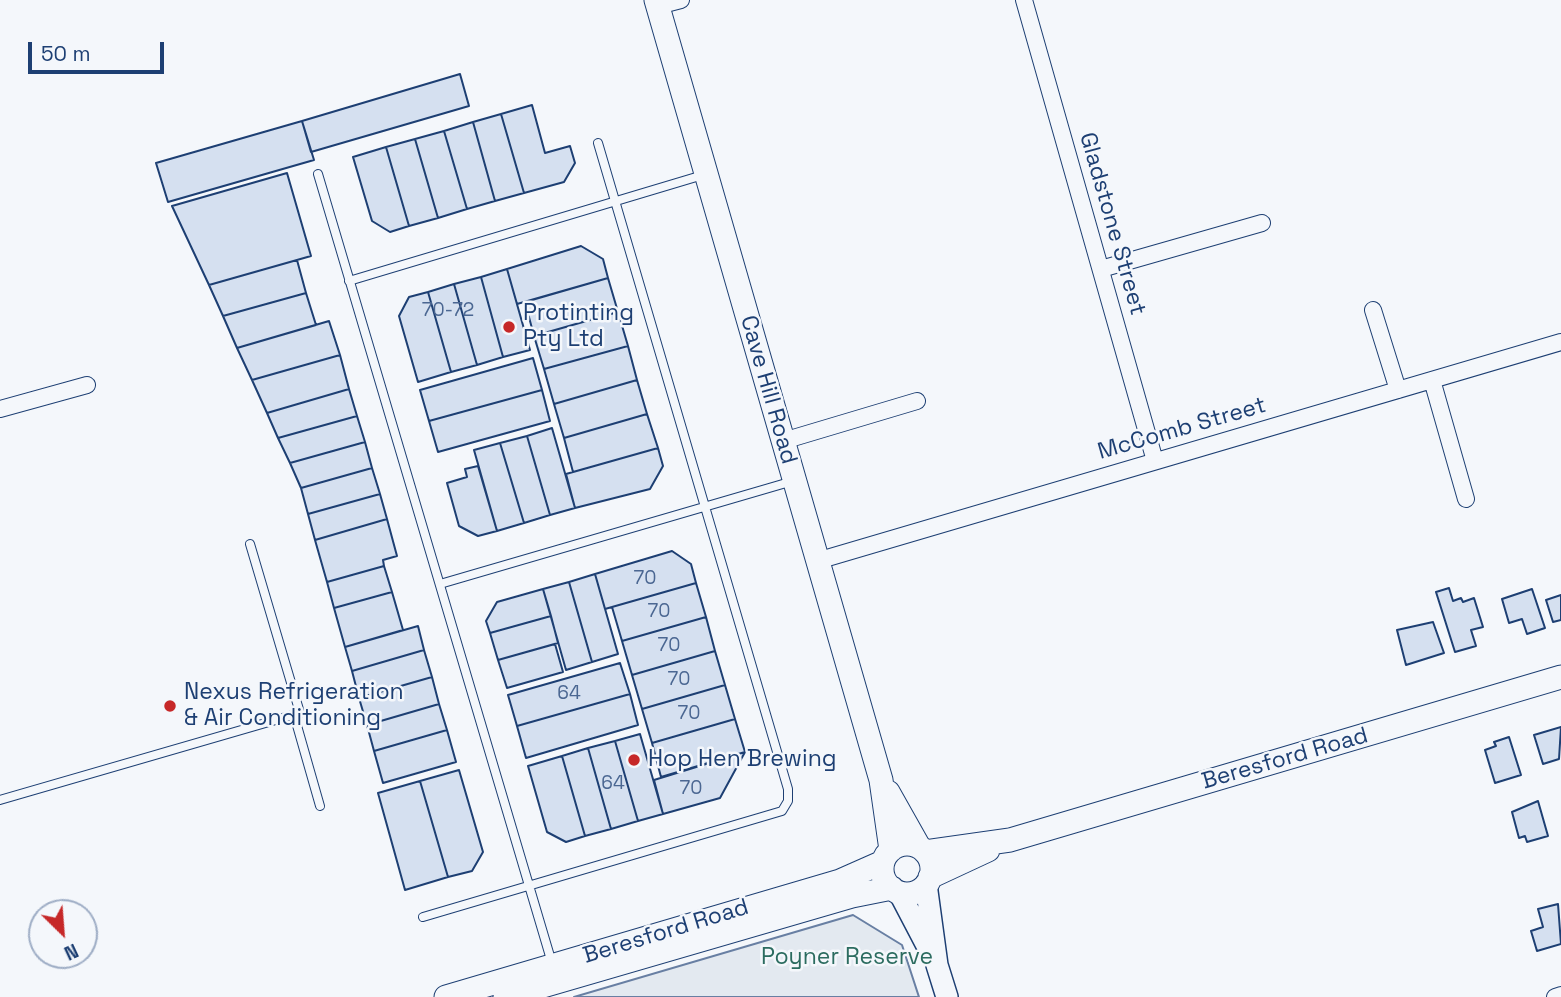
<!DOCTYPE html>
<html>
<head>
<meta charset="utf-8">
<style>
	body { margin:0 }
	#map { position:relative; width:1561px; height:997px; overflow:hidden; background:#f4f7fb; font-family:"Space Grotesk",sans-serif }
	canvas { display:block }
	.north { position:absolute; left:28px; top:899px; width:70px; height:70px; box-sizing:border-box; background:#f4f7fb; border:2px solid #9eadc5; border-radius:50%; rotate:155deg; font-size:19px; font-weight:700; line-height:28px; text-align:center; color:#1d3f73 }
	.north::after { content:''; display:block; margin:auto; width:24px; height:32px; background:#c62828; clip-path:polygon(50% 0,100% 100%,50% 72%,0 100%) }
	.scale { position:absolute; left:28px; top:42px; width:136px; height:32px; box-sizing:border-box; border:4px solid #1d3f73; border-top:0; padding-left:9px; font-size:21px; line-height:24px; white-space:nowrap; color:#1d3f73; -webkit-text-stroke:5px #f4f7fb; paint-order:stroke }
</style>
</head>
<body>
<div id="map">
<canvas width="1561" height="997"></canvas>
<div class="north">N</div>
<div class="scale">50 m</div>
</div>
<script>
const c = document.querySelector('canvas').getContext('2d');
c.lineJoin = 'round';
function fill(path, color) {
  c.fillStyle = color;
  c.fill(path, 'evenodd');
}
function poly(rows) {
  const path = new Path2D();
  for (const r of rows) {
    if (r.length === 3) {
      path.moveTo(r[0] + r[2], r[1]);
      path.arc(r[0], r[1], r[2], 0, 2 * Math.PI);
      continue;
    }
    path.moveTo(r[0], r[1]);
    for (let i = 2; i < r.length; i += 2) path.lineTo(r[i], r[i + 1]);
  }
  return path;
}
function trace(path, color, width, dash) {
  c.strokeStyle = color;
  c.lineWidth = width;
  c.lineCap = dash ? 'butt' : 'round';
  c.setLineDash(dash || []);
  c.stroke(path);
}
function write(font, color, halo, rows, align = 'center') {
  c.font = font + ' "Space Grotesk",sans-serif';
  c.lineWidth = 5;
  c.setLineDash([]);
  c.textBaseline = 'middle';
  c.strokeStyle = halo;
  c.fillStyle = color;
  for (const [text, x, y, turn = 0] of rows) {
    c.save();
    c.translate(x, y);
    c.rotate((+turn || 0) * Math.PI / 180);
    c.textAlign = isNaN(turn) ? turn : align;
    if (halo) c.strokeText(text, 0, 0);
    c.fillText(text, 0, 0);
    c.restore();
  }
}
const green = poly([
	[853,915,902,945,919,997,574,997,853,915]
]);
const building = poly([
	[460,74,469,106,311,152,302,121,460,74],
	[532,105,545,153,570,146,575,163,564,182,524,193,501,114,532,105],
	[501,114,524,193,495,201,473,122,501,114],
	[302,121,314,160,168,202,156,163,302,121],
	[473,122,495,201,467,209,444,131,473,122],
	[444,131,467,209,438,218,415,139,444,131],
	[415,139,438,218,409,226,386,147,415,139],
	[386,147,409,226,390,232,372,221,353,157,386,147],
	[287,173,311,256,209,285,172,206,287,173],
	[581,246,603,259,608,278,517,304,507,269,581,246],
	[297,260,306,293,223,316,209,285,297,260],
	[507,269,530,350,503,357,481,277,507,269],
	[481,277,503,357,477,365,454,284,481,277],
	[608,278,618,312,534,336,525,302,608,278],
	[454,284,477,365,451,372,428,292,454,284],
	[428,292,451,372,418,382,399,316,409,297,428,292],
	[306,293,316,325,237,348,223,316,306,293],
	[618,312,628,346,544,369,534,336,618,312],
	[329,321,340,355,252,380,237,348,329,321],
	[628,346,637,380,554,404,544,369,628,346],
	[340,355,349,389,267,413,252,380,340,355],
	[533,358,542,390,429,421,420,390,533,358],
	[637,380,647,414,564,438,554,404,637,380],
	[349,389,357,416,278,438,267,413,349,389],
	[542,390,550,421,438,452,429,421,542,390],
	[647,414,658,448,573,472,564,438,647,414],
	[357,416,365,442,290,463,278,438,357,416],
	[552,428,575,508,550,515,527,436,552,428],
	[527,436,550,515,524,523,500,443,527,436],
	[365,442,372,468,301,488,290,463,365,442],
	[500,443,524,523,497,531,474,450,500,443],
	[658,448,663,466,650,489,575,508,566,474,658,448],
	[478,466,497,531,478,536,459,526,447,483,467,477,465,469,478,466],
	[372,468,380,494,308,514,301,488,372,468],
	[380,494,387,519,315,540,308,514,380,494],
	[387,519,397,556,383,560,384,566,327,582,315,540,387,519],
	[672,551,691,564,696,583,605,609,595,574,672,551],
	[384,566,392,592,334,608,327,582,384,566],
	[595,574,618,654,592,662,569,582,595,574],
	[569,582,592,662,566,670,543,589,569,582],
	[696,583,706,617,622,641,612,607,696,583],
	[1449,588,1453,601,1461,598,1463,602,1474,598,1483,627,1471,630,1476,646,1455,652,1436,592,1449,588],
	[543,589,551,616,490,633,486,621,497,602,543,589],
	[1532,589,1545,628,1527,634,1522,619,1509,623,1502,599,1532,589],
	[392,592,403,630,345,647,334,608,392,592],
	[1561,595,1561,620,1553,622,1546,600,1561,595],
	[551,616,558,643,498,660,490,633,551,616],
	[706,617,715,651,632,675,622,641,706,617],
	[1433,622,1444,653,1406,665,1397,630,1433,622],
	[418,626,424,650,352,671,345,647,418,626],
	[555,644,563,672,507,688,498,660,555,644],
	[424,650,432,677,359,698,352,671,424,650],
	[715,651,725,685,642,709,632,675,715,651],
	[620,663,630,694,517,726,508,695,620,663],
	[432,677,439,704,367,725,359,698,432,677],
	[725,685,735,719,652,743,642,709,725,685],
	[630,694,638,725,526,758,517,726,630,694],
	[439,704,447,730,374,751,367,725,439,704],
	[735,719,745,752,661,777,652,743,735,719],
	[1561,727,1559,759,1543,764,1534,735,1561,727],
	[447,730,456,762,383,783,374,751,447,730],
	[640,734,663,814,638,821,615,741,640,734],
	[1509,737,1521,775,1495,783,1485,750,1496,746,1494,742,1509,737],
	[615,741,638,821,611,829,588,748,615,741],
	[588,748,611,829,585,836,562,756,588,748],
	[745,752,720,798,663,814,654,780,745,752],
	[562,756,585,836,566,842,547,832,528,766,562,756],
	[459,770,483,852,472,871,448,877,420,781,459,770],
	[420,781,448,877,405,890,378,793,420,781],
	[1538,801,1548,836,1527,842,1525,836,1519,838,1512,812,1538,801],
	[1558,904,1561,944,1537,951,1531,931,1543,927,1538,909,1558,904]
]);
const service = poly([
	[318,174,552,963],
	[349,281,703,175],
	[440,584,793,481],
	[294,715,320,806],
	[0,800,300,713,250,544],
	[423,917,782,811,788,801,788,789,598,143]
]);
const minor = poly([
	[1024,0,1155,461],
	[658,6,681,0],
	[1101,269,1262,223],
	[1373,310,1398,390],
	[1432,380,1466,499],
	[0,409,87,385],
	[783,441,917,401],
	[817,561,1561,342],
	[1555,997,1561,995]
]);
const tertiary = poly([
	[926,884,937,965,947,997],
	[899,892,933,957]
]);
const secondary = poly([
	[656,0,881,780,891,850],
	[888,792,919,847],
	[907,869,25],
	[925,852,1010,840,1561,677],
	[930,877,988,850],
	[446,997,840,881,883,862],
	[505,997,852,896,892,888]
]);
const markers = [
	[509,327,7,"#c62828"],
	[170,706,7,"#c62828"],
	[634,760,7,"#c62828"]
];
const numberNames = [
	["70-72",448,311],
	["70",645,579],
	["70",659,612],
	["70",669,646],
	["70",679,680],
	["64",569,694],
	["70",689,714],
	["64",613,784],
	["70",691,789]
];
const streetNames = [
	["Gladstone Street",1112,224,74],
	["Cave Hill Road",768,390,74],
	["McComb Street",1182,429,-16],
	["Beresford Road",1285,759,-16],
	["Beresford Road",666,932,-17]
];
const poiNames = [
	["Protinting",523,314],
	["Pty Ltd",523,340],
	["Nexus Refrigeration",184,693],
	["& Air Conditioning",184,719],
	["Hop Hen Brewing",648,760]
];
const parkNames = [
	["Poyner Reserve",847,958]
];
fill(green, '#e3e9f0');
trace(green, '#687fa3', 2);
fill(building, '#d5e0f0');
trace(building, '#1d3f73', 2);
trace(service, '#1d3f73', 10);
trace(minor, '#1d3f73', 18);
trace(tertiary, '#1d3f73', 24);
trace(secondary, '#1d3f73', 25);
trace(service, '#f4f7fb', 8);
trace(minor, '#f4f7fb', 16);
trace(tertiary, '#f4f7fb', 21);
trace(secondary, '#f4f7fb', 23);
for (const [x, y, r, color] of markers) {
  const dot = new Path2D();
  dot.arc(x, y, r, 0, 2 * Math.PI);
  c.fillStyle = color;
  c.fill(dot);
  trace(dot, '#f4f7fb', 2.5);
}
write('19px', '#4b6792', null, numberNames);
write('23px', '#1d3f73', '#f4f7fb', streetNames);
write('23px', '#1d3f73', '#f4f7fb', poiNames, 'left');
write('23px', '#2c6c60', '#f4f7fb', parkNames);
</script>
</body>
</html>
